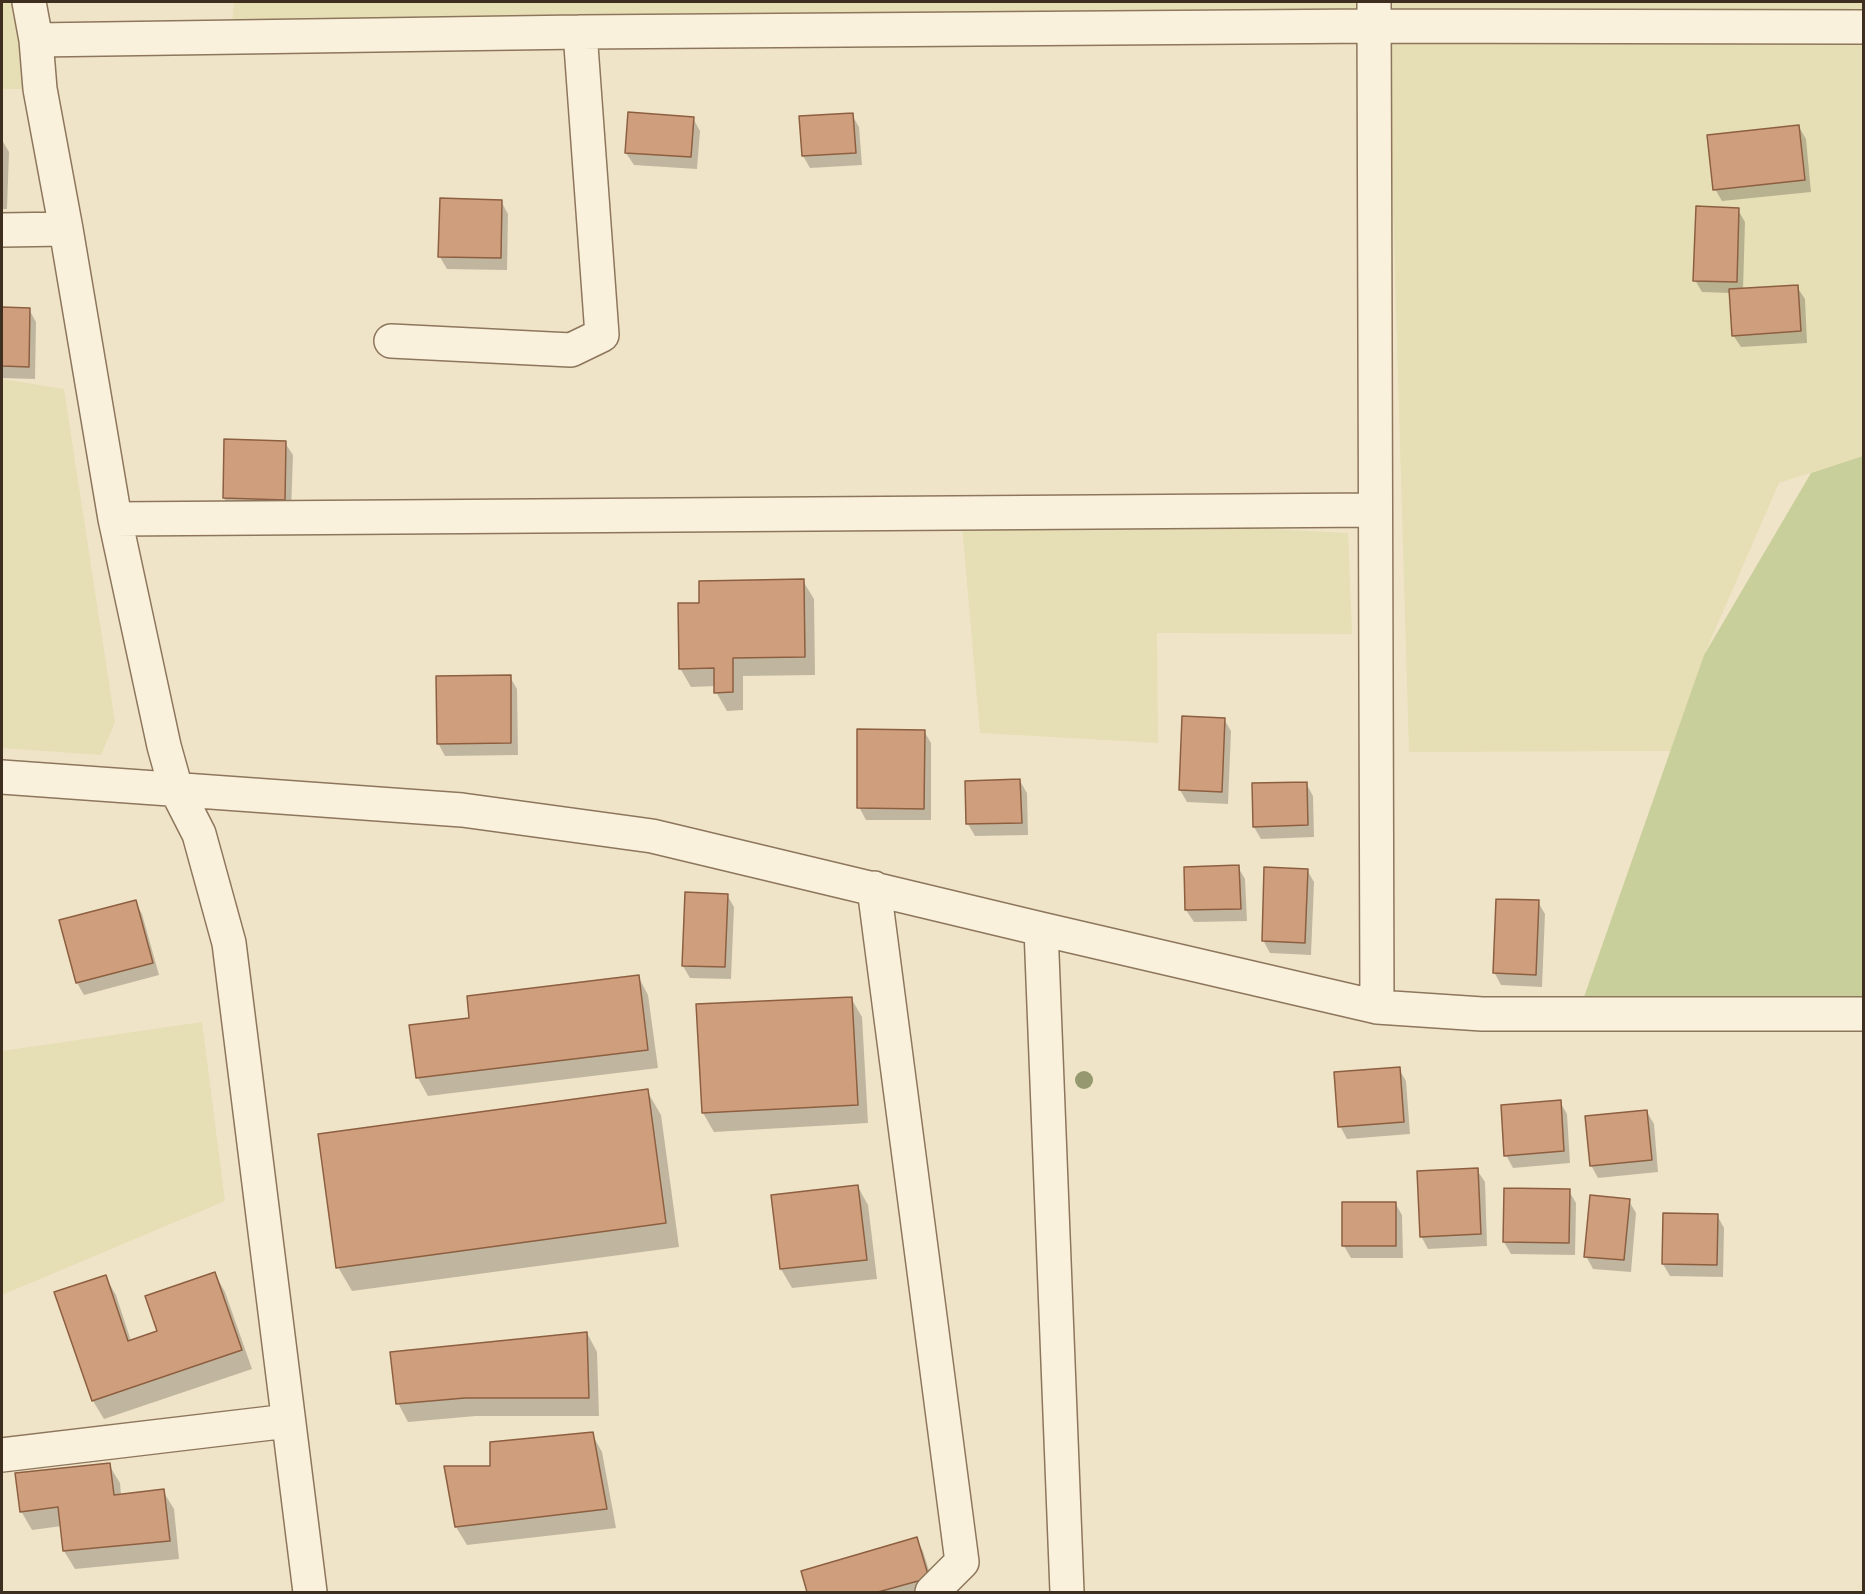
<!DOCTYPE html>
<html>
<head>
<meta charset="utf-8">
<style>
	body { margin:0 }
	#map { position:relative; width:1865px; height:1594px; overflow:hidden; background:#f0e4c8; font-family:"PT Serif",serif }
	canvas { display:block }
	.frame { position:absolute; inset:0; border:3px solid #3d2e20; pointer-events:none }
</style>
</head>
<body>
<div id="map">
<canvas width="1865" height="1594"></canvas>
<div class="frame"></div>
</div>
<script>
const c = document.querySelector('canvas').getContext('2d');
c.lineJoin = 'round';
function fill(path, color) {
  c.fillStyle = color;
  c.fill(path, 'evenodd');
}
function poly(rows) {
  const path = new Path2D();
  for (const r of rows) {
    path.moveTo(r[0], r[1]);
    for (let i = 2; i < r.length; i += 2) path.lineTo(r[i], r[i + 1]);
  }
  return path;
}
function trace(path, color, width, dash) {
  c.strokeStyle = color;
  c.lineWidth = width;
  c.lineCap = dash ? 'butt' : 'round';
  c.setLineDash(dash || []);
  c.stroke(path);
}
const farmland = poly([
	[2,2,27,2,40,89,2,89],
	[234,2,1374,2,1374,26,231,38],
	[1387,2,1863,2,1863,456,1779,483,1704,655,1671,751,1409,752],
	[2,379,64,389,115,722,101,755,2,748],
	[961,513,1348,533,1352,634,1157,633,1158,743,980,733],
	[202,1022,225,1201,2,1295,2,1051]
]);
const green = poly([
	[1863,456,1863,1014,1578,1014,1704,655,1811,473]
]);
const shadow = poly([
	[852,115,859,127,862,165,810,168,803,156],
	[693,118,700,131,697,169,634,165,626,153],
	[1799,127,1806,139,1811,192,1722,201,1715,189],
	[2,140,9,152,7,209,2,209],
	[501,201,508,214,507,270,447,269,440,257],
	[1738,210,1745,222,1743,290,1797,287,1805,299,1807,343,1741,347,1733,335,1731,293,1702,292,1695,280],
	[2,309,29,309,36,322,35,379,2,378],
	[285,443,293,455,291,512,231,510,224,498],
	[803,581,814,599,815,675,743,676,743,710,727,711,716,692,716,686,691,687,680,668,701,605],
	[510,677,517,689,518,755,445,756,438,743],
	[1224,719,1231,731,1228,804,1187,802,1180,790],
	[924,731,931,743,931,820,866,820,859,807],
	[1020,781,1027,793,1028,835,975,836,968,824,967,782],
	[1306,783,1313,796,1314,837,1261,839,1254,827],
	[1238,867,1245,879,1247,921,1194,922,1186,910,1185,868],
	[1307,870,1314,882,1311,955,1270,953,1263,940],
	[727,895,734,907,731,979,690,978,683,966],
	[135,901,142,914,159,975,84,995,77,983],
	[1538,902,1545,914,1542,987,1501,985,1494,972],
	[638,976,648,995,658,1068,428,1096,418,1078,471,1019],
	[851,998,862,1017,868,1123,714,1132,703,1113,697,1006],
	[1399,1069,1406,1081,1410,1134,1347,1139,1340,1126],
	[647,1091,661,1115,679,1247,352,1291,338,1267],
	[1560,1102,1567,1114,1570,1163,1513,1168,1506,1155],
	[1647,1112,1654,1124,1658,1172,1598,1178,1591,1165],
	[1477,1170,1485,1182,1487,1246,1428,1249,1421,1236],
	[858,1187,868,1205,877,1279,792,1288,781,1269,773,1197],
	[1569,1191,1576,1203,1575,1255,1511,1254,1504,1242],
	[1629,1201,1636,1213,1631,1272,1593,1269,1586,1256],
	[1343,1203,1395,1203,1402,1215,1403,1258,1351,1258,1344,1246],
	[1717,1215,1724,1228,1723,1277,1670,1276,1663,1264],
	[215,1274,225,1292,252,1369,104,1419,93,1401,105,1276,116,1295,131,1341,159,1332],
	[587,1333,597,1352,599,1416,476,1416,408,1422,398,1403],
	[592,1434,602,1452,616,1528,467,1545,456,1527,492,1468],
	[109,1465,120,1483,121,1495,163,1491,174,1509,179,1559,75,1569,64,1551,62,1526,32,1530,21,1511],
	[916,1539,923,1551,935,1590,926,1592,809,1592,803,1572]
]);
const building = poly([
	[628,112,694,117,691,157,625,153,628,112],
	[853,113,856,153,802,156,799,116,853,113],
	[1799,125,1805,180,1713,190,1707,135,1799,125],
	[440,198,502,200,501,258,438,257,440,198],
	[1696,206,1739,208,1737,282,1693,281,1696,206],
	[1798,285,1801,331,1732,336,1729,289,1798,285],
	[2,307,30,308,29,367,2,366,2,307],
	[224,439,286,441,285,500,223,498,224,439],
	[804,579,805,657,733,658,733,692,714,693,714,668,679,669,678,603,699,603,699,581,804,579],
	[511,675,511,743,437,744,436,676,511,675],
	[1182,716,1225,718,1222,792,1179,790,1182,716],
	[857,729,925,730,924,809,857,808,857,729],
	[1020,779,1022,823,966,824,965,781,1020,779],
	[1307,782,1308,825,1253,827,1252,783,1307,782],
	[1239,865,1241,909,1185,910,1184,867,1239,865],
	[1264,867,1308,869,1305,943,1262,941,1264,867],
	[685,892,728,894,725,967,682,966,685,892],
	[1496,899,1539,900,1536,975,1493,973,1496,899],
	[136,900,153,963,76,983,59,920,136,900],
	[639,975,648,1050,416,1078,409,1025,469,1018,467,996,639,975],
	[852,997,858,1105,702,1113,696,1004,852,997],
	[1400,1067,1404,1122,1338,1127,1334,1072,1400,1067],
	[648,1089,666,1223,336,1268,318,1134,648,1089],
	[1561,1100,1564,1151,1504,1156,1501,1105,1561,1100],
	[1647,1110,1652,1160,1590,1166,1585,1116,1647,1110],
	[1478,1168,1481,1234,1420,1237,1417,1171,1478,1168],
	[858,1185,867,1260,780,1269,771,1195,858,1185],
	[1504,1188,1570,1189,1569,1243,1503,1242,1504,1188],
	[1590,1195,1630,1199,1624,1260,1584,1257,1590,1195],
	[1342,1202,1396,1202,1396,1246,1342,1246,1342,1202],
	[1663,1213,1718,1214,1717,1265,1662,1264,1663,1213],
	[215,1272,242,1350,92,1401,54,1292,106,1275,128,1341,157,1331,145,1296,215,1272],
	[587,1332,589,1398,465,1398,396,1404,390,1352,587,1332],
	[593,1432,607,1509,455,1527,444,1466,490,1466,490,1442,593,1432],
	[110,1463,114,1495,164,1489,170,1541,63,1551,58,1507,20,1512,15,1473,110,1463],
	[917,1537,929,1578,878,1592,807,1592,801,1571,917,1537]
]);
const minor = poly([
	[29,2,36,40,40,89,66,229,115,519,164,746,176,789,199,834,229,943,310,1592],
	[1374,2,1377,1007],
	[36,40,580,32,1374,26,1864,27],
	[2,230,66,229],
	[391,341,571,350,602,335,580,32],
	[115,519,1375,510],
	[2,777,462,810,652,836,1041,929,1377,1007,1482,1014,1864,1014],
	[874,888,962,1562,932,1592],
	[1041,929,1067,1592],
	[2,1455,288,1421]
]);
const trees = [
	[1084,1080]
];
fill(farmland, '#e6deb5');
fill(green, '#c9cf9b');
fill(shadow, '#0003');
fill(building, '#cf9f7d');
trace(building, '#8d5f41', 1.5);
trace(minor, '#8d765c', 36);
trace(minor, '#faf1dc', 33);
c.fillStyle = '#96986f';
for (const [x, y] of trees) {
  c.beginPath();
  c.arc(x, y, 9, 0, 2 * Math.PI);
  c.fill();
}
</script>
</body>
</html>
